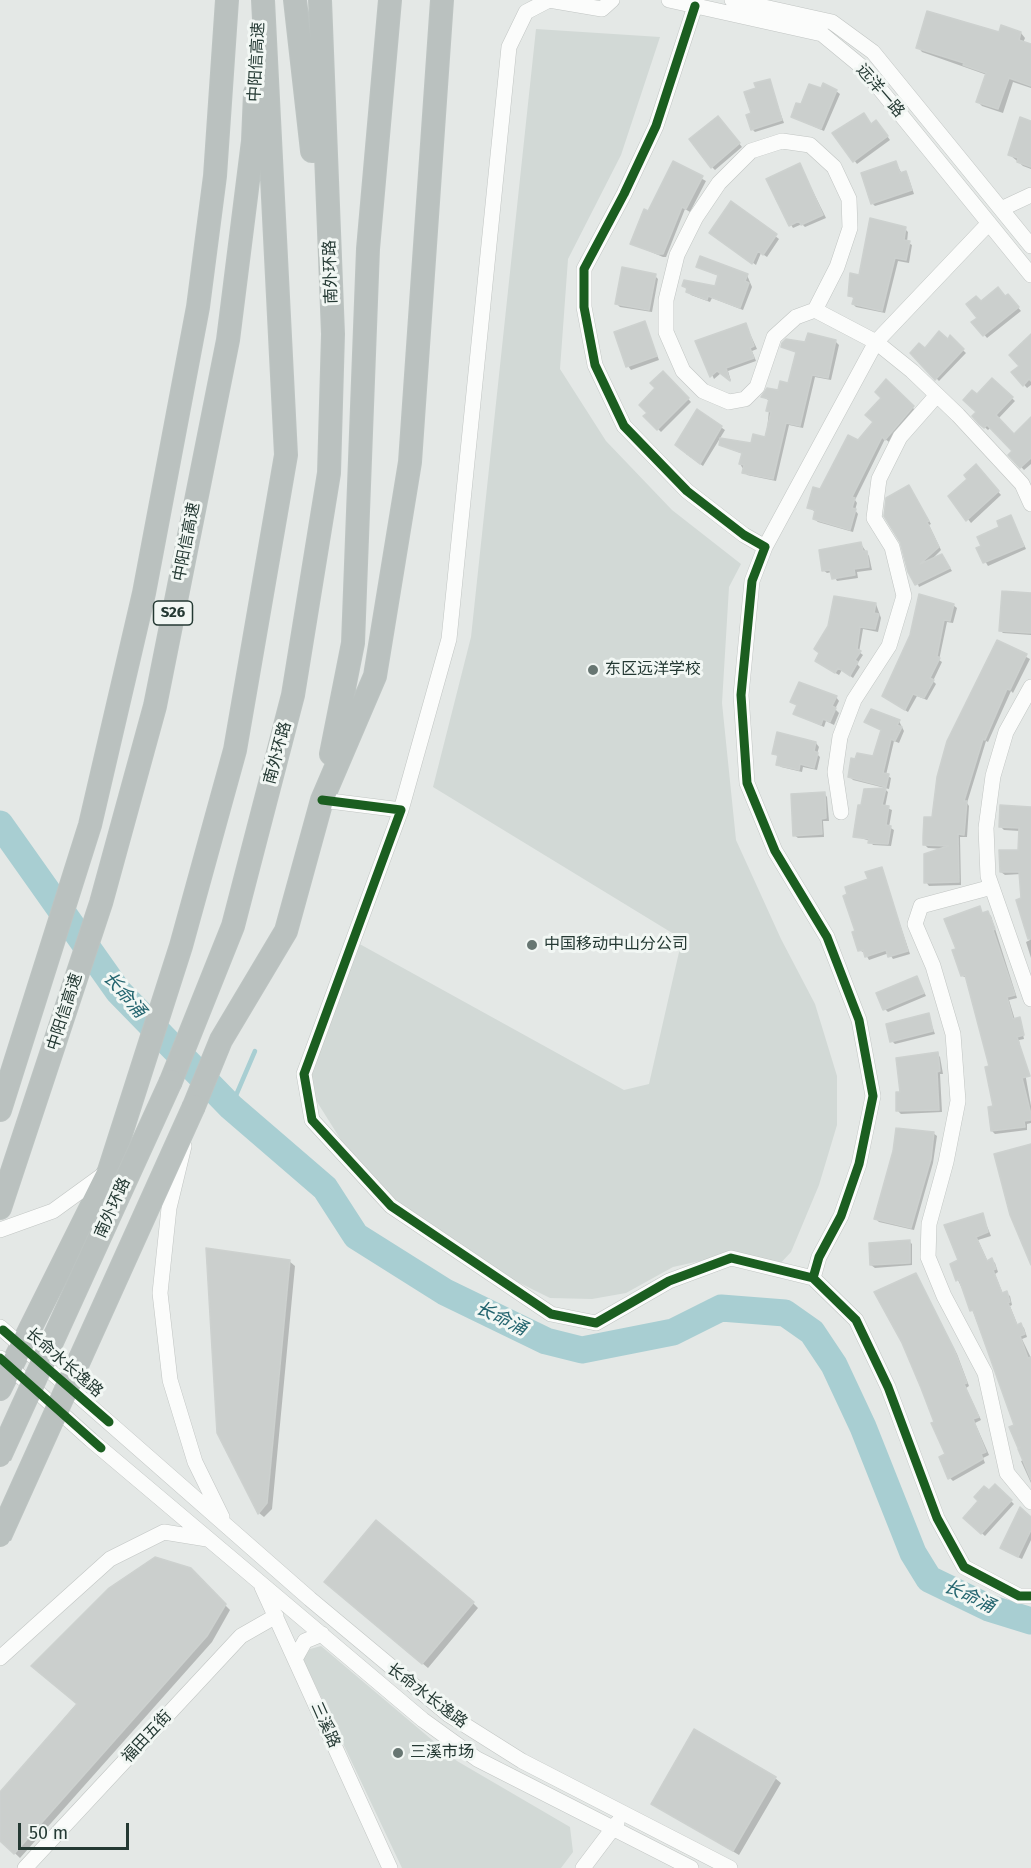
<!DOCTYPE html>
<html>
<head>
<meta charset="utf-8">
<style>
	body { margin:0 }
	#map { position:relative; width:1031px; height:1868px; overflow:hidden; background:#e4e8e6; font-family:"Fira Sans",sans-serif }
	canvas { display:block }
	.scale { position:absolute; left:18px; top:1823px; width:111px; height:27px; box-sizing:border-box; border:3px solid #243933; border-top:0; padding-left:8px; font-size:18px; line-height:21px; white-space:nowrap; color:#243933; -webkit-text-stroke:4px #f2f7f4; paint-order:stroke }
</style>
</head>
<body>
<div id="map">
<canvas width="1031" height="1868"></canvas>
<div class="scale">50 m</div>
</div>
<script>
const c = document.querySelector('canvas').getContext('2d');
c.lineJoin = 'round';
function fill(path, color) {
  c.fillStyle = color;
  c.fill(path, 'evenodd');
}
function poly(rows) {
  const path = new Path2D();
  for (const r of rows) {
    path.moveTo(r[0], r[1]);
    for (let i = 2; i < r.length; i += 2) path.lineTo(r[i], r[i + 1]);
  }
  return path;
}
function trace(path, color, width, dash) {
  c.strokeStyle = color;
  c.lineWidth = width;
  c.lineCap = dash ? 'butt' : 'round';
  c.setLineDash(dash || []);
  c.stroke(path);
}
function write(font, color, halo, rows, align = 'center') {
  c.font = font + ' "Fira Sans","Noto Sans SC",sans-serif';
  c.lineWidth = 6;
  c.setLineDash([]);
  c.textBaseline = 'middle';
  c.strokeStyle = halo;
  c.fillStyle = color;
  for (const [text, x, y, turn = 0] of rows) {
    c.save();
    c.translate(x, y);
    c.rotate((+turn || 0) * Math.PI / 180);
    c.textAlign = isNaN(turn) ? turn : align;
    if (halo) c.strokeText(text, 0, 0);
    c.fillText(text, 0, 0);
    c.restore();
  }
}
const built = poly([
	[536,29,660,37,621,155,568,259,560,369,606,441,672,510,741,564,729,587,722,703,736,840,781,939,815,1004,837,1076,837,1125,819,1185,791,1252,777,1267,718,1257,673,1267,626,1293,592,1299,550,1298,461,1254,396,1203,341,1140,302,1078,356,942,624,1090,649,1084,682,939,433,787,471,637],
	[321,1646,457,1761,570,1827,573,1852,561,1868,402,1868,303,1659,310,1649]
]);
const shadow = poly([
	[1021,33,1025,38,1023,43,1031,46,1031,88,1013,82,1003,113,982,106,978,102,987,75,922,52,918,47,1000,34],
	[769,81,784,123,755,132,752,129,752,114],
	[822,90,836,91,840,94,824,131,792,117],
	[721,121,742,147,715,170,712,167],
	[1031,122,1031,169,1023,166,1010,155],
	[879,125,890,140,857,164,834,133],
	[673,163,706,181,690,212,685,209,666,257,663,257,632,244],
	[896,163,902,174,905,173,908,176,914,194,875,206,872,203],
	[800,165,826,218,805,227,802,224,793,228,776,200,768,180],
	[732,203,779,239,767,257,761,253,756,265,711,233],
	[905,229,908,232,907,242,912,245,909,263,898,261,885,313,856,307,853,304,855,299,849,295,860,277],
	[697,267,747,275,752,287,743,310,712,298,710,302,691,295,684,286,716,288,719,276],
	[655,276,658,279,652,312,620,307,617,304],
	[1005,298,1011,299,1021,311,987,338,974,322,979,318,981,303],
	[644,323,659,360,631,370,628,366],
	[746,325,757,349,752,351,756,361,728,371,731,381,721,373,714,379,697,342],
	[1031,336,1031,385,1027,388,1013,372,1021,366],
	[950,338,966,353,939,381,912,353],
	[836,342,839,345,831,380,815,377,803,428,789,425,776,481,747,475,740,464,743,454,720,445,752,445,766,439,770,401,763,397,779,392,789,385,797,353,783,346],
	[663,373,691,402,661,432,645,416],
	[992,380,1015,401,998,419,1014,436,1031,422,1031,464,1024,470,1010,455,1014,451,991,427,988,430,980,423,977,397],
	[886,381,916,411,889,442,885,439,855,500,857,503,855,510,858,514,853,532,818,522,814,519,816,512,809,508,875,422],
	[697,411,725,430,703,466,686,454],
	[976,466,1001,495,971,523,950,496,969,479],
	[909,487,931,524,929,525,941,550,931,560,942,555,952,571,919,587,902,542],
	[1011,517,1026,549,988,566,978,549],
	[861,544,869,556,872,570,857,572,858,578,837,581,832,572,827,573,823,570],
	[1031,595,1031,635,1003,633,1000,630],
	[876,604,881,618,878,632,863,629,859,652,863,655,857,664,860,667,853,678,842,670,839,675,820,664,816,661],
	[953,605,957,608,953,623,947,622,939,660,942,662,933,681,936,684,927,700,917,696,908,712,887,699],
	[998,642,1030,659,1013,693,1011,691,988,742,986,741,967,803,969,806,967,837,960,837,961,885,929,886,926,882,944,849,928,848,925,845],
	[836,697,839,701,835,709,839,713,834,725,826,721,824,727,795,714,798,706,792,702],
	[899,721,904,731,899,743,894,741,886,775,891,778,889,789,853,780,849,776,874,757,882,731,866,722],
	[816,743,819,747,817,754,820,757,817,770,803,767,802,772,781,767,778,764,779,757,773,753],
	[885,789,888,792,885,807,892,810,889,827,894,830,891,846,873,845,870,841,855,836],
	[824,793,827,797,829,821,823,821,824,837,798,838,794,835],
	[1031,808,1031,958,1026,942,1030,940,1018,901,1022,899,1021,874,1005,875,1001,872,1019,851,1020,831,1004,830,1001,827],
	[881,868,910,954,893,959,889,953,869,960,865,953,859,950,857,932,870,880],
	[979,908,984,914,988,913,991,916,1017,998,1009,1000,1015,1020,1020,1022,1024,1039,1019,1040,1031,1106,1031,1123,1027,1124,1027,1130,995,1134,992,1131,995,1107,990,1067,968,978,962,976,958,950],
	[917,978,926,996,888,1012,885,1009],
	[928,1015,935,1034,895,1044,892,1041],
	[937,1054,940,1057,943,1074,940,1074,942,1112,901,1114,898,1111,902,1094],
	[933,1133,937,1136,933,1163,914,1230,879,1222,876,1219,895,1151],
	[982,1214,991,1236,978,1240,988,1262,992,1260,995,1263,998,1272,995,1274,1003,1294,1006,1293,1010,1296,1012,1305,1010,1306,1018,1326,1021,1325,1024,1328,1027,1337,1022,1339,1031,1358,1031,1483,1021,1461,1024,1460,1015,1425,974,1314,958,1280,960,1260],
	[909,1241,912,1244,912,1265,875,1268,871,1265],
	[289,1261,295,1266,272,1509,264,1517,259,1513],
	[918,1278,957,1354,969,1386,966,1388,981,1420,975,1423,989,1455,983,1458,985,1463,953,1481,950,1478,947,1455,936,1422],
	[995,1486,1014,1504,985,1536,965,1518],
	[1031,1519,1031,1540,1022,1559,1005,1551,1002,1548],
	[190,1570,230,1610,212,1642,20,1858,0,1839,0,1794],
	[331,1587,473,1603,478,1608,428,1668],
	[775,1778,781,1783,739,1855,653,1804]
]);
const stream = poly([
	[231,1107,255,1051]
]);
const river = poly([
	[0,824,118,991,231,1107,325,1188,356,1236,445,1292,546,1341,582,1350,673,1332,721,1308,785,1313,812,1332,834,1365,863,1427,913,1553,929,1579,989,1608,1031,1621]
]);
const building = poly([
	[927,11,999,32,1001,25,1021,32,1019,40,1031,44,1031,86,1009,78,998,109,976,102,986,73,963,65,964,63,916,48,927,11],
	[770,79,782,120,751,130,746,115,751,113,744,92,756,88,754,83,770,79],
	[823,83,837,90,821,129,791,117,796,103,801,104,809,84,821,88,823,83],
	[864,113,871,124,876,120,888,136,853,162,832,133,864,113],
	[718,116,740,143,711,168,689,139,718,116],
	[1020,117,1031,121,1031,167,1017,162,1018,158,1008,155,1020,117],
	[673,161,703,176,686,209,682,207,663,254,658,254,630,244,644,209,648,211,673,161],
	[896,161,900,173,906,171,912,190,871,204,861,173,896,161],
	[800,163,823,215,801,225,799,221,789,226,766,179,800,163],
	[731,201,777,234,763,255,758,251,752,264,709,233,731,201],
	[870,218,906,227,904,240,910,241,906,260,895,258,882,311,852,304,854,297,848,296,850,273,859,275,870,218],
	[700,256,748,274,745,281,749,283,740,308,708,296,707,300,686,292,687,288,682,286,684,280,715,286,718,275,696,267,700,256],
	[622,267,656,274,649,310,615,304,622,267],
	[998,287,1005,296,1008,294,1019,307,983,336,971,322,977,318,966,304,976,296,981,301,998,287],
	[645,321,657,356,626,367,614,332,645,321],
	[746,323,754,346,750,348,754,358,726,368,730,381,717,371,710,377,695,341,746,323],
	[939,331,948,339,950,335,964,349,935,380,910,353,919,343,925,348,939,331],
	[808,333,836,340,828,378,812,375,800,426,786,423,773,479,742,473,744,465,739,464,742,453,719,445,720,438,751,443,753,434,765,437,771,412,766,411,769,399,761,397,767,388,778,390,780,381,788,383,796,352,781,347,782,343,786,339,805,342,808,333],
	[1031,334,1031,381,1029,379,1023,386,1011,372,1019,366,1009,355,1031,334],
	[663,371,689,398,657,430,643,416,647,413,639,405,655,388,650,383,663,371],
	[992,378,1013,397,996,415,1014,434,1031,417,1031,458,1020,468,1008,455,1012,451,987,425,984,428,979,424,972,416,976,412,963,400,972,390,977,394,992,378],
	[886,379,914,406,885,440,882,437,852,497,855,498,852,508,856,509,850,530,813,519,815,510,807,508,813,487,820,489,848,435,858,440,873,422,865,415,881,398,875,392,886,379],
	[697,409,722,426,700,464,675,445,697,409],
	[976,464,999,491,966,521,948,496,967,479,964,475,976,464],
	[909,485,929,521,927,522,939,547,920,564,942,554,950,568,915,585,908,572,900,542,884,516,886,498,909,485],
	[1011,515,1024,546,983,563,976,548,981,546,977,537,999,527,997,521,1011,515],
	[861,542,863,551,867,551,869,567,854,569,855,575,832,579,830,570,822,571,819,550,861,542],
	[1002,591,1031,593,1031,633,999,631,1002,591],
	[919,594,954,604,950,621,944,620,937,656,940,658,930,678,934,680,924,698,913,694,905,710,882,696,910,635,919,594],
	[834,596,876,603,874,613,879,614,875,629,860,627,857,649,861,651,855,660,858,662,850,676,838,668,835,673,815,661,819,653,814,649,828,626,834,596],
	[997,640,1027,654,1010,690,1007,689,985,740,983,739,964,801,967,801,964,835,958,834,959,882,924,883,924,854,948,846,923,845,923,837,924,817,932,817,937,777,947,741,997,640],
	[799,682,837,696,832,706,836,708,830,722,823,719,821,725,793,714,797,705,790,702,799,682],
	[871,709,900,720,897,725,902,727,895,741,891,739,883,773,889,774,886,787,848,777,851,758,855,759,857,753,873,756,881,730,864,722,871,709],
	[777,732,816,742,814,751,818,753,814,768,800,764,799,770,776,765,778,755,772,754,777,732],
	[886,788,882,805,889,806,886,825,891,826,888,844,868,843,869,839,853,837,858,805,861,805,864,789,886,788],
	[825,792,826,818,821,819,822,834,793,836,791,794,825,792],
	[1000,805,1031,807,1031,939,1028,939,1016,900,1021,898,1019,872,1000,872,999,850,1018,850,1019,828,999,827,1000,805],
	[882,867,908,951,888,957,886,950,865,957,863,950,858,951,852,932,855,931,843,896,847,894,845,887,868,879,865,872,882,867],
	[980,906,982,913,988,911,995,929,993,930,1015,995,1007,997,1013,1019,1020,1017,1024,1035,1017,1037,1030,1076,1022,1078,1031,1114,1031,1120,1024,1121,1025,1127,991,1131,988,1107,993,1106,985,1067,989,1066,965,975,961,976,952,950,956,949,944,919,980,906],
	[917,976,924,993,883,1010,876,993,917,976],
	[929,1013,933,1031,890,1042,886,1024,929,1013],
	[938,1052,940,1071,937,1072,939,1110,896,1111,896,1092,900,1092,896,1058,938,1052],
	[896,1128,934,1132,931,1159,911,1228,874,1219,893,1151,896,1128],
	[1031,1144,1031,1265,1010,1215,994,1154,1031,1144],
	[983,1213,988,1232,976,1237,987,1261,992,1258,996,1269,993,1270,1002,1293,1007,1291,1010,1302,1008,1303,1017,1325,1021,1323,1025,1334,1020,1336,1028,1358,1031,1357,1031,1480,1018,1449,1020,1447,1018,1448,1009,1427,1014,1425,973,1310,970,1311,959,1279,956,1281,950,1264,958,1260,944,1225,983,1213],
	[910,1240,910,1263,870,1265,869,1243,910,1240],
	[206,1248,290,1260,267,1503,258,1514,217,1433,206,1248],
	[916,1273,954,1349,967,1383,964,1384,979,1417,973,1419,986,1452,981,1454,983,1459,948,1479,939,1457,945,1454,931,1423,934,1422,921,1388,902,1343,874,1292,916,1273],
	[995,1484,1012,1500,981,1534,963,1518,978,1501,974,1497,984,1486,989,1490,995,1484],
	[1020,1507,1031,1517,1031,1530,1018,1557,1000,1548,1020,1507],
	[376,1520,474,1602,422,1664,324,1582,376,1520],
	[155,1557,191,1568,226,1604,207,1636,14,1854,0,1841,0,1792,77,1704,31,1666,109,1588,155,1557],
	[694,1729,776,1777,733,1851,651,1804,694,1729]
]);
const minor = poly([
	[669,0,822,34,862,67,1031,275],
	[732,0,832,22,873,52,1031,246],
	[695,6,656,126,624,194,584,269,584,307,595,365,624,426,687,491,744,535,765,547,752,581,741,695,747,783,775,851,827,937,859,1020,873,1096,859,1164,841,1216,819,1257,813,1278],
	[1001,209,1031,195],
	[815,310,837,267,850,228,849,199,834,167,810,145,782,141,751,151,719,183,696,217,677,255,666,300,666,332,683,371,703,391,729,402,745,399,757,387,774,337,796,317,815,310,876,342,912,371,958,415,1022,484,1031,504],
	[765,547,876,342,989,223],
	[1031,687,1006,732,993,776,986,828,988,876,1031,999],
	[322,800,401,810,304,1074,312,1120,391,1206,551,1314,596,1323,669,1281,731,1258,813,1278,856,1320,888,1387,937,1518,964,1567,1019,1596,1031,1596],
	[401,810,449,639,509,47,526,12,549,0,602,9,612,0],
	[841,812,835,772,840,737,854,700,889,646,904,596,892,547,874,518,879,479,900,437,937,395],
	[992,887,921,906,915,924,933,966,953,1034,958,1101,946,1162,929,1224,928,1257,944,1296,985,1373,1007,1473,1031,1502],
	[184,1146,169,1208,160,1293,170,1380,195,1462,222,1517],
	[0,1230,53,1211,104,1174],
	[0,1327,310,1599,449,1715,522,1761,730,1868],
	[0,1358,91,1440,423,1720,477,1759,691,1868],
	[262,1587,390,1868],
	[0,1658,110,1559,164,1532,207,1539],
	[295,1659,305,1641,322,1634],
	[25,1868,241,1636,276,1616],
	[583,1868,617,1823]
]);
const highway = poly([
	[295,0,312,151],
	[331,754,353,643,368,249,390,0],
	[171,1081,233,926,293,695,329,473,333,334,320,0],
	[194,1106,221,1040,286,931,322,800,375,676,410,462,442,0],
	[0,1110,90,825,144,593,198,307,215,176,227,0],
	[0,1208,101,903,155,706,228,340,253,141,255,93],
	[0,1389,109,1171,181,946,235,750,286,455,263,0]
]);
const highwayBridge = poly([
	[0,1456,171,1081],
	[0,1536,194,1106]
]);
const cycleway = poly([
	[695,6,656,126,624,194,584,269,584,307,595,365,624,426,687,491,744,535,765,547,752,581,741,695,747,783,775,851,827,937,859,1020,873,1096,859,1164,841,1216,819,1257,813,1278],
	[322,800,401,810,304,1074,312,1120,391,1206,551,1314,596,1323,669,1281,731,1258,813,1278,856,1320,888,1387,937,1518,964,1567,1019,1596,1031,1596],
	[3,1330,109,1422],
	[0,1358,101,1448]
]);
const markers = [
	[593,670,6,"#677672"],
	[532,945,6,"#677672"],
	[398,1753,6,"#677672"]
];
const shields = [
	[173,613,39]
];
const shieldNames = [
	["S26",173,613]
];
const streetNames = [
	["中阳信高速",257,62,-87],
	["远洋一路",880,91,49],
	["南外环路",331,272,-92],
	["中阳信高速",187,542,-79],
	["南外环路",278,753,-75],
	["中阳信高速",65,1012,-72],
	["南外环路",113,1208,-66],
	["长命水长逸路",64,1363,41],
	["长命水长逸路",427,1696,37],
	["三溪路",325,1725,66],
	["福田五街",147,1737,-47]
];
const poiNames = [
	["东区远洋学校",605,670],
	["中国移动中山分公司",544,945],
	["三溪市场",410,1753]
];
const waterNames = [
	["长命涌",124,995,49],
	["长命涌",501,1319,26],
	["长命涌",969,1597,25]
];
fill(built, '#d2d9d6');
fill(shadow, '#0003');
trace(stream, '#a8ced2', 4.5);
trace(river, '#a8ced2', 27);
fill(building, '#cbcfcd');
trace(building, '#cdd1cf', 1.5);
trace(minor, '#c1c5c3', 16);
trace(highway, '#bdc4c2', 24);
trace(minor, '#fbfcfb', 15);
trace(highway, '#bac1bf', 22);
trace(highwayBridge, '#bdc4c2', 24, []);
trace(highwayBridge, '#bac1bf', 22);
trace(cycleway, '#1b5e20', 9);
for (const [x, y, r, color] of markers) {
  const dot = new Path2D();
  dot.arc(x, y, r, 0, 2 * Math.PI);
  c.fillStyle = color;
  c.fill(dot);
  trace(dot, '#f2f7f4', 2);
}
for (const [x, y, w] of shields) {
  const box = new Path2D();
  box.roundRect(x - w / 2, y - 12, w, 24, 4.5);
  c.fillStyle = '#f2f7f4';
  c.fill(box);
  trace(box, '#243933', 1.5);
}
write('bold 15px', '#243933', null, shieldNames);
write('16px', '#243933', '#f2f7f4', streetNames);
write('16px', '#243933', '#f2f7f4', poiNames, 'left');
write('italic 18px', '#24656f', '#f2f7f4', waterNames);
</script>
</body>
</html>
